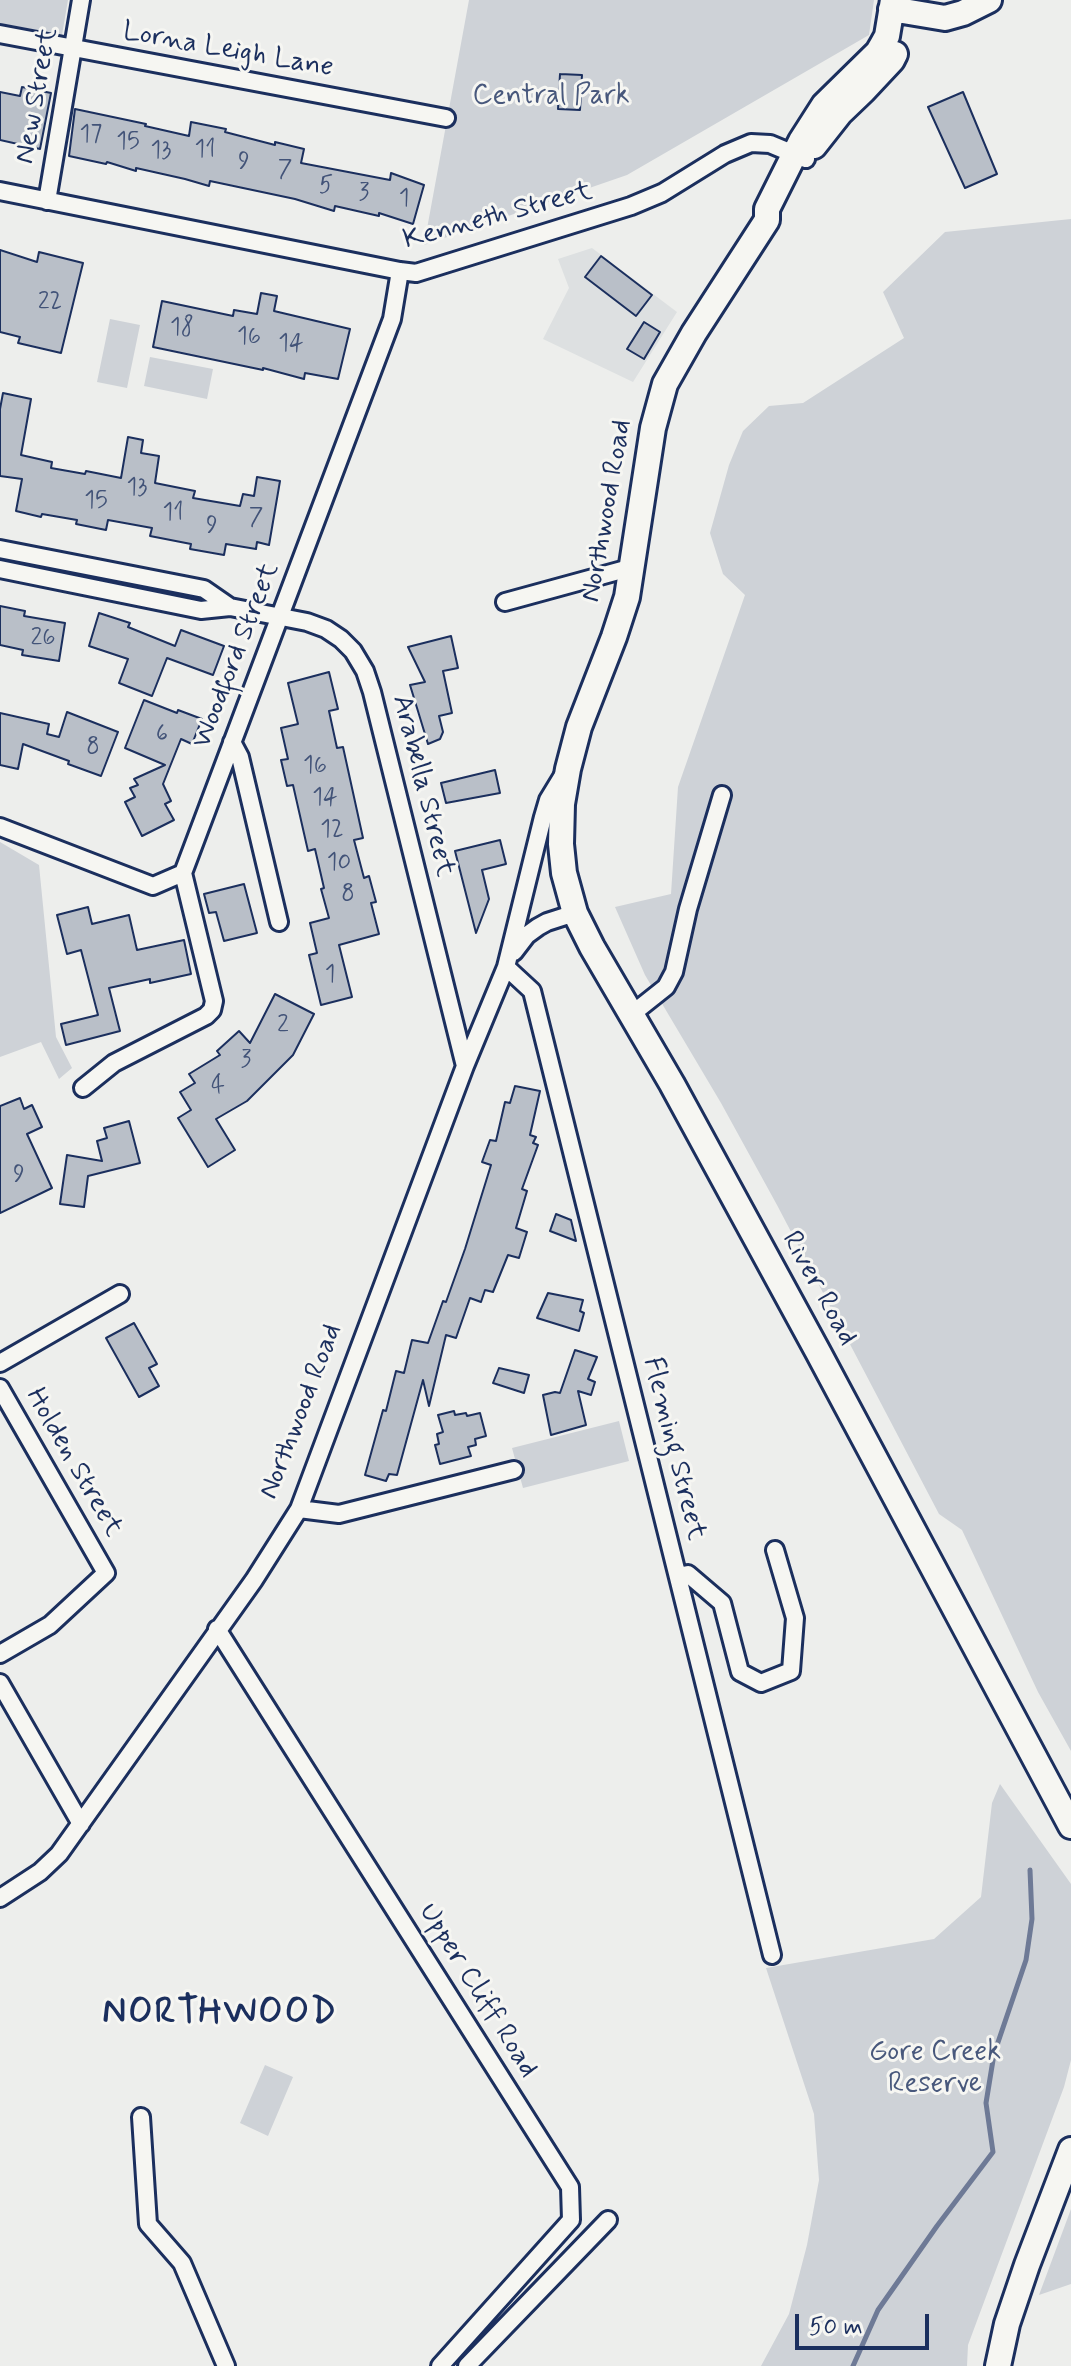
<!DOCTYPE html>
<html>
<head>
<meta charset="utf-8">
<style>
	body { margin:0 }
	#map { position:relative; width:1071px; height:2366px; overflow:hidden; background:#edeeec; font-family:Mynerve,sans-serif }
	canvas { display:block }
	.scale { position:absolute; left:795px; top:2314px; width:134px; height:36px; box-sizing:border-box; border:4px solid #1b2f5e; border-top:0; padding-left:10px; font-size:24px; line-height:28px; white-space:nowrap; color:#1b2f5e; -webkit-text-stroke:6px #f6f6f2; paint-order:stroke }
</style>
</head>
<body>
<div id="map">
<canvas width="1071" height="2366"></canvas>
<div class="scale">50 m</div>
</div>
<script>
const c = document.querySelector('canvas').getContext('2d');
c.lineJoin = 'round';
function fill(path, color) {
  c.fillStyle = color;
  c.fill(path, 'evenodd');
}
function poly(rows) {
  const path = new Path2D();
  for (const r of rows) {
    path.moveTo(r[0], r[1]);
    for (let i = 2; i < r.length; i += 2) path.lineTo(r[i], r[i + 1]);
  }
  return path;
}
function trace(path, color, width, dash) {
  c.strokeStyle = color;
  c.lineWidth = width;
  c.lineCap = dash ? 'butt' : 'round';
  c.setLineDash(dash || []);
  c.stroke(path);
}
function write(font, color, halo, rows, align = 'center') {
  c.font = font + ' Mynerve,sans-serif';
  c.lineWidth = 6;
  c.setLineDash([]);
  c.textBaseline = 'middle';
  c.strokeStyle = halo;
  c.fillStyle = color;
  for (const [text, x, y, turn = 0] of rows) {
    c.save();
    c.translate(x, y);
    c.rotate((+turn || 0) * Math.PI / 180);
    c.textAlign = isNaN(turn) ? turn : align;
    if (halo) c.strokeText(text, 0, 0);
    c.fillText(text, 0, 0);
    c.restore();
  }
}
const built = poly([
	[592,248,677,312,633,382,543,339,569,288,558,259]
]);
const green = poly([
	[0,0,68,0,62,35,0,23],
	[469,0,874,0,869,35,627,175,424,245],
	[1071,219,1071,1751,1038,1692,962,1530,939,1514,777,1205,721,1103,645,975,615,907,671,894,678,787,745,595,723,574,710,533,729,465,743,431,769,406,803,403,904,338,883,292,945,232],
	[110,319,140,325,127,388,97,382],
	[150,357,213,369,207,399,144,386],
	[0,842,39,865,56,1037,72,1068,59,1079,41,1042,0,1057],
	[619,1421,629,1461,523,1488,512,1448],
	[1000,1784,1071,1884,1071,2060,1064,2087,968,2345,967,2366,761,2366,789,2314,807,2245,819,2180,814,2114,766,1968,934,1939,981,1897,992,1803],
	[265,2065,293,2077,268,2136,240,2123],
	[1071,2209,1071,2284,1039,2295]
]);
const stream = poly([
	[853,2366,878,2310,937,2226,993,2152,986,2103,994,2054,1026,1960,1032,1919,1030,1870]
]);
const building = poly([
	[560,74,582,75,580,110,558,109,560,74],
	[22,87,51,93,40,149,0,140,0,92,20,96,22,87],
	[963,92,997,174,965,188,928,107,963,92],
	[75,109,146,124,145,126,189,136,191,122,226,129,225,132,275,145,275,142,304,149,301,163,390,180,391,173,424,185,413,224,379,213,379,216,335,206,334,211,295,199,210,181,209,186,185,179,136,168,136,171,107,162,106,164,69,156,75,109],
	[0,250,37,262,39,252,83,263,61,353,18,343,20,337,0,332,0,250],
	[601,256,652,295,636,316,585,277,601,256],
	[261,293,277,296,274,311,350,329,338,379,305,373,304,379,263,368,263,370,153,347,162,301,233,316,234,310,257,314,261,293],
	[644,322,660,332,644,359,627,349,644,322],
	[3,393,31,399,21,455,52,462,51,468,85,474,86,471,121,478,128,437,143,440,141,453,159,456,155,483,195,491,193,498,240,506,243,494,254,496,257,477,280,481,269,545,257,542,256,549,226,544,224,555,190,549,191,544,150,536,152,528,108,520,106,530,76,524,77,520,42,514,41,517,16,511,22,479,0,476,0,409,3,393],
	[0,606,25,611,24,616,65,623,59,661,22,655,23,650,0,645,0,606],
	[99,613,130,623,128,627,175,646,181,630,224,646,213,675,167,658,152,696,119,683,128,659,89,646,99,613],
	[451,636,458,668,443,671,452,713,439,716,443,732,440,739,428,744,410,685,425,682,408,647,451,636],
	[329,672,338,709,329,711,337,748,343,747,363,838,354,840,364,878,369,876,376,902,371,903,379,934,339,945,352,997,321,1005,309,955,317,953,310,923,329,918,321,889,324,888,315,849,308,851,293,785,287,786,281,760,288,759,281,728,298,724,288,683,329,672],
	[144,700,177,713,178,710,202,719,192,744,181,739,163,784,171,801,165,804,174,820,142,836,125,802,135,797,130,788,138,785,134,779,165,765,125,748,144,700],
	[67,712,118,732,101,776,68,764,69,761,23,744,18,769,0,765,0,713,49,724,47,734,59,737,67,712],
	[495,770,500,793,446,803,441,783,495,770],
	[500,840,506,864,482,870,489,899,476,933,455,851,500,840],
	[244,884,257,933,224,941,216,912,209,913,204,894,244,884],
	[88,907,92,924,129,915,137,950,184,940,191,974,150,983,150,979,109,988,120,1031,66,1045,61,1024,98,1015,81,950,67,954,57,915,88,907],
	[275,994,314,1014,293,1055,247,1101,216,1119,235,1150,208,1167,178,1118,191,1110,180,1092,195,1083,189,1074,220,1055,217,1051,239,1031,250,1043,275,994],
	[515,1086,540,1091,530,1135,536,1137,533,1143,538,1145,522,1189,527,1191,516,1228,527,1232,519,1258,508,1255,493,1292,485,1290,481,1302,470,1298,456,1338,446,1335,429,1406,423,1380,397,1475,389,1474,386,1481,365,1475,383,1410,386,1411,396,1371,404,1373,412,1340,428,1343,443,1301,446,1302,465,1249,491,1165,482,1162,490,1140,496,1141,505,1102,510,1103,515,1086],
	[20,1098,24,1109,32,1105,42,1127,27,1134,52,1188,0,1213,0,1106,20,1098],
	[129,1121,140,1163,88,1176,84,1207,60,1204,67,1155,102,1161,97,1141,107,1138,104,1128,129,1121],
	[556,1214,571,1220,576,1241,550,1231,556,1214],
	[548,1293,583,1300,580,1311,584,1313,579,1331,537,1318,548,1293],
	[134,1323,157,1364,149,1368,159,1386,139,1397,106,1338,134,1323],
	[575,1350,597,1357,588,1379,595,1382,591,1395,578,1391,586,1425,551,1435,543,1395,555,1392,560,1393,575,1350],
	[499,1368,529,1375,524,1393,493,1383,499,1368],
	[454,1411,455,1415,466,1413,467,1416,480,1413,486,1436,475,1439,476,1445,468,1447,471,1456,440,1464,435,1445,439,1444,437,1434,443,1432,438,1415,454,1411]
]);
const minor = poly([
	[0,34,446,118],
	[0,191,400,271,416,273,631,206,662,193,725,154,751,143,770,144,806,159],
	[47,201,81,0],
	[0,549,204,589,230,607],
	[0,569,201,610,230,607,307,622,326,629,341,639,353,651,365,671,372,692,465,1066],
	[505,602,633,567],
	[232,742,240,757,279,922],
	[0,827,153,886,183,873,392,319,400,271],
	[514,952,527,935,538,927,547,922,575,913],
	[506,967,532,991,772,1955],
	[632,1014,666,987,674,972,688,909,722,795],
	[83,1088,114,1063,206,1016,212,1010,214,1001,183,873],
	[0,1363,120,1294],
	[0,1388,106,1573,50,1625,0,1654],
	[299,1509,339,1514,514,1470],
	[678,1576,688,1574,722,1603,740,1672,761,1683,791,1671,795,1618,775,1550],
	[217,1629,570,2187,571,2220,440,2366],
	[0,1683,81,1824],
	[0,1898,40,1872,59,1854,254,1580,299,1509,465,1066,506,967,543,817,548,800,562,777],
	[141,2117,148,2224,182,2263,226,2366],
	[467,2366,608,2220]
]);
const secondary = poly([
	[893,0,887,36,882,45,878,52,824,105,801,141,767,209,767,220,694,333,665,384,653,428,627,597,614,637,579,727,568,769,562,804,561,844,564,873,575,913,592,947,672,1084,818,1352,1071,1826],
	[891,9,945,18,963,13,989,0],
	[814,146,840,113,863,91,892,60,895,54],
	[998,2366,1007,2324,1027,2265,1071,2150]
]);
const numberNames = [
	["17",91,136],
	["15",128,143],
	["11",205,151],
	["13",161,152],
	["9",244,163],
	["7",285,171],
	["5",326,187],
	["3",364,194],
	["1",404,200],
	["22",50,303],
	["18",182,329],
	["16",249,338],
	["14",291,345],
	["13",137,489],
	["15",96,502],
	["11",173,514],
	["7",256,519],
	["9",212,527],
	["26",43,639],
	["6",162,735],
	["8",93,748],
	["16",315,767],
	["14",325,799],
	["12",332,831],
	["10",339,864],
	["8",348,895],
	["1",330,976],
	["2",283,1026],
	["3",246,1061],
	["4",218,1087],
	["9",19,1176]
];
const streetNames = [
	["Lorna Leigh Lane",228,51,10],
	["New Street",38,96,-80],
	["Kenneth Street",498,217,-15],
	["Northwood Road",608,511,-80],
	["Woodford Street",237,656,-69],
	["Arabella Street",422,786,76],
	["River Road",818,1289,61],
	["Northwood Road",302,1412,-69],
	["Fleming Street",673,1449,76],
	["Holden Street",73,1463,60],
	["Upper Cliff Road",477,1991,58]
];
const parkNames = [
	["Central Park",551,97],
	["Gore Creek",935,2053],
	["Reserve",935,2085]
];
const districtNames = [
	["NORTHWOOD",220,2014]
];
fill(built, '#dde0e1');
fill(green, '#ced2d7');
trace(stream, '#6e7a96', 5);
fill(building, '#b9bfc8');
trace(building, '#1b2f5e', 2);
trace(minor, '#1b2f5e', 22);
trace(secondary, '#1b2f5e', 30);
trace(minor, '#f6f6f2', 16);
trace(secondary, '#f6f6f2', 24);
write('24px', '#425378', null, numberNames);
write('28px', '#1b2f5e', '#f6f6f2', streetNames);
write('28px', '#48587c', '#f6f6f2', parkNames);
c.letterSpacing = '2px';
write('bold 36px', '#1b2f5e', '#f6f6f2', districtNames);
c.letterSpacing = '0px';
</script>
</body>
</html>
